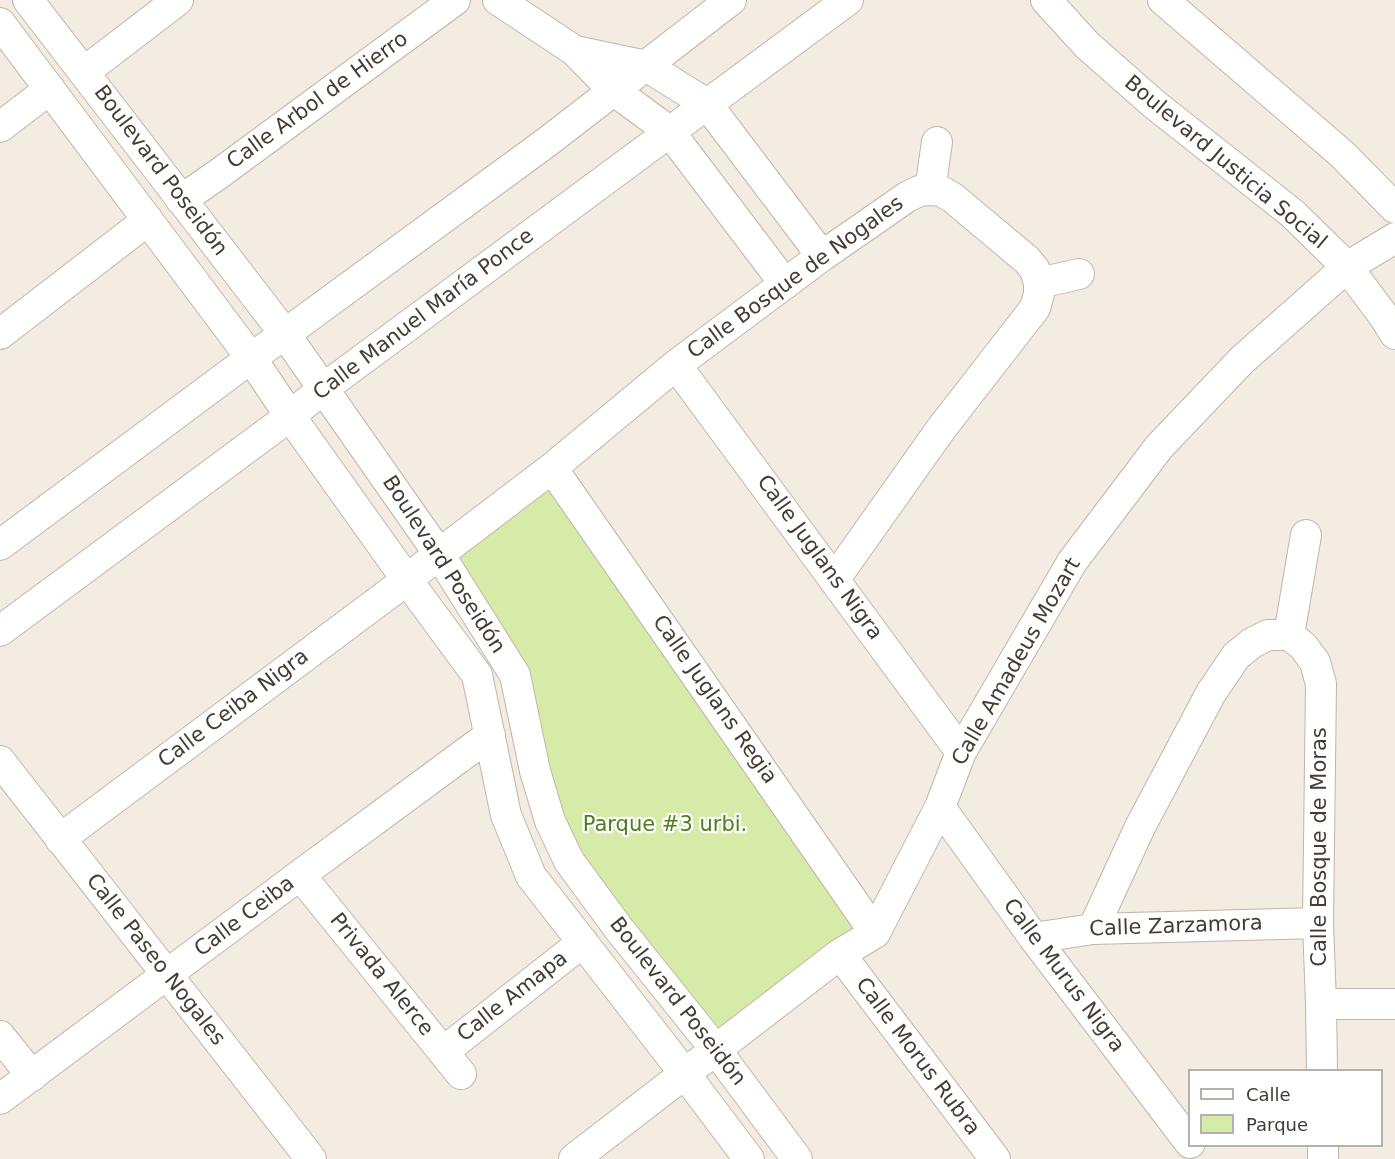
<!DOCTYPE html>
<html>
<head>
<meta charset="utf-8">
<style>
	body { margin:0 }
	#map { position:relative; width:1395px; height:1159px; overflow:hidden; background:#f3ece2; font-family:"DejaVu Sans",sans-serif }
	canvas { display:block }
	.legend { position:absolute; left:1188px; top:1069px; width:195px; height:78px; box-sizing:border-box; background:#fff; border:2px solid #b5b1ad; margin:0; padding:8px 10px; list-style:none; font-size:18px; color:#453b32 }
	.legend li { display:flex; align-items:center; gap:12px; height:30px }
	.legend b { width:30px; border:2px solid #b5b1ad }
</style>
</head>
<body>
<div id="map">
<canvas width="1395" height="1159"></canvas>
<ul class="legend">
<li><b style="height:8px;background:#fff"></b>Calle</li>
<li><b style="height:16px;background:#d6eba7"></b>Parque</li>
</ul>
</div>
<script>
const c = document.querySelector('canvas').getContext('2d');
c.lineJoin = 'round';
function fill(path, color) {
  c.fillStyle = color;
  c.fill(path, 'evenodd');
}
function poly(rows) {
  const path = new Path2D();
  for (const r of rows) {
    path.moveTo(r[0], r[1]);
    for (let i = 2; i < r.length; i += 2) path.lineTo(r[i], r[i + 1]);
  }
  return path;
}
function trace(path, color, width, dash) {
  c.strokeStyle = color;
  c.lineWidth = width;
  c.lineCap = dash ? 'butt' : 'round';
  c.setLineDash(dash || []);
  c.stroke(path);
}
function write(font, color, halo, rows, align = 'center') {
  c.font = font + ' "DejaVu Sans",sans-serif';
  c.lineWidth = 4.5;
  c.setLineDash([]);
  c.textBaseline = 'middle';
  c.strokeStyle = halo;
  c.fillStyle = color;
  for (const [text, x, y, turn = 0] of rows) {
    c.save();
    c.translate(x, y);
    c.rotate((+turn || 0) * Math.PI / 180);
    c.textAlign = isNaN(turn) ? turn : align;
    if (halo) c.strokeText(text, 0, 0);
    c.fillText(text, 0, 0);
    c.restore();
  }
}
const green = poly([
	[546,487,875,933,703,1051,571,876,515,689,452,556]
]);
const minor = poly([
	[28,0,285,334,439,554,515,675,535,771,550,821,569,861,619,929,716,1050,797,1159],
	[498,0,575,51,613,90,669,131,785,284],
	[1046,0,1087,45,1154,104,1293,214,1347,267,1383,315,1395,334],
	[1163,0,1343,155,1395,208],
	[0,23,251,358,290,416,407,580,477,675,506,815,531,876,685,1074,749,1159],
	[575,51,646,66,707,104,822,256],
	[84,72,178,0],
	[0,127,50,89],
	[930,190,937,142],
	[181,200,220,173,455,0],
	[1039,283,1079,274],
	[0,334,148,220],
	[676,365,961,752],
	[552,468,875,933],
	[0,545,251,358,285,334,547,142,731,0],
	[0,631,290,416,324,388,848,0],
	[1289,635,1306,535],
	[0,761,311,1159],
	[940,807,1034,938,1190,1143],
	[60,839,407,580,439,554,552,468,676,365,822,256,907,197,919,191,930,190,941,191,953,198,1027,260,1035,270,1039,283,1039,294,1035,308,941,429,834,580],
	[300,875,461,1074],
	[1093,929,1140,827,1211,693,1236,656,1252,643,1268,635,1289,635,1303,646,1315,662,1321,684,1318,923,1321,1004,1322,1070],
	[1034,938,1093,929,1318,923],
	[840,954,995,1159],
	[1321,1004,1395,1004],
	[0,1036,32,1076],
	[443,1052,583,942],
	[0,1099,300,875,490,735],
	[1323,1146,1323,1159],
	[574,1159,840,954,875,933,940,807,961,752,1072,562,1159,447,1242,360,1347,267,1395,238]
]);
const streetNames = [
	["Calle Arbol de Hierro",318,101,-36],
	["Boulevard Justicia Social",1225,163,40],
	["Boulevard Poseidón",160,171,53],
	["Calle Bosque de Nogales",796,278,-36],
	["Calle Manuel María Ponce",424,315,-37],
	["Calle Juglans Nigra",819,558,54],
	["Boulevard Poseidón",443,565,57],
	["Calle Amadeus Mozart",1017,662,-60],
	["Calle Juglans Regia",714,700,55],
	["Calle Ceiba Nigra",234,709,-37],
	["Calle Bosque de Moras",1321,847,-90],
	["Calle Ceiba",245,917,-37],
	["Calle Zarzamora",1176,927,-2],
	["Calle Paseo Nogales",155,960,52],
	["Privada Alerce",381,975,51],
	["Calle Murus Nigra",1063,976,53],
	["Calle Amapa",513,997,-38],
	["Boulevard Poseidón",677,1002,52],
	["Calle Morus Rubra",917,1057,53]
];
const parkNames = [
	["Parque #3 urbi.",665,826]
];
fill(green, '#d6eba7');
trace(minor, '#c2b5a7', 32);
trace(minor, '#fff', 30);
write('21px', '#453b32', '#fff', streetNames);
write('21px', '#507b21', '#fff', parkNames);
</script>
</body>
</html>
